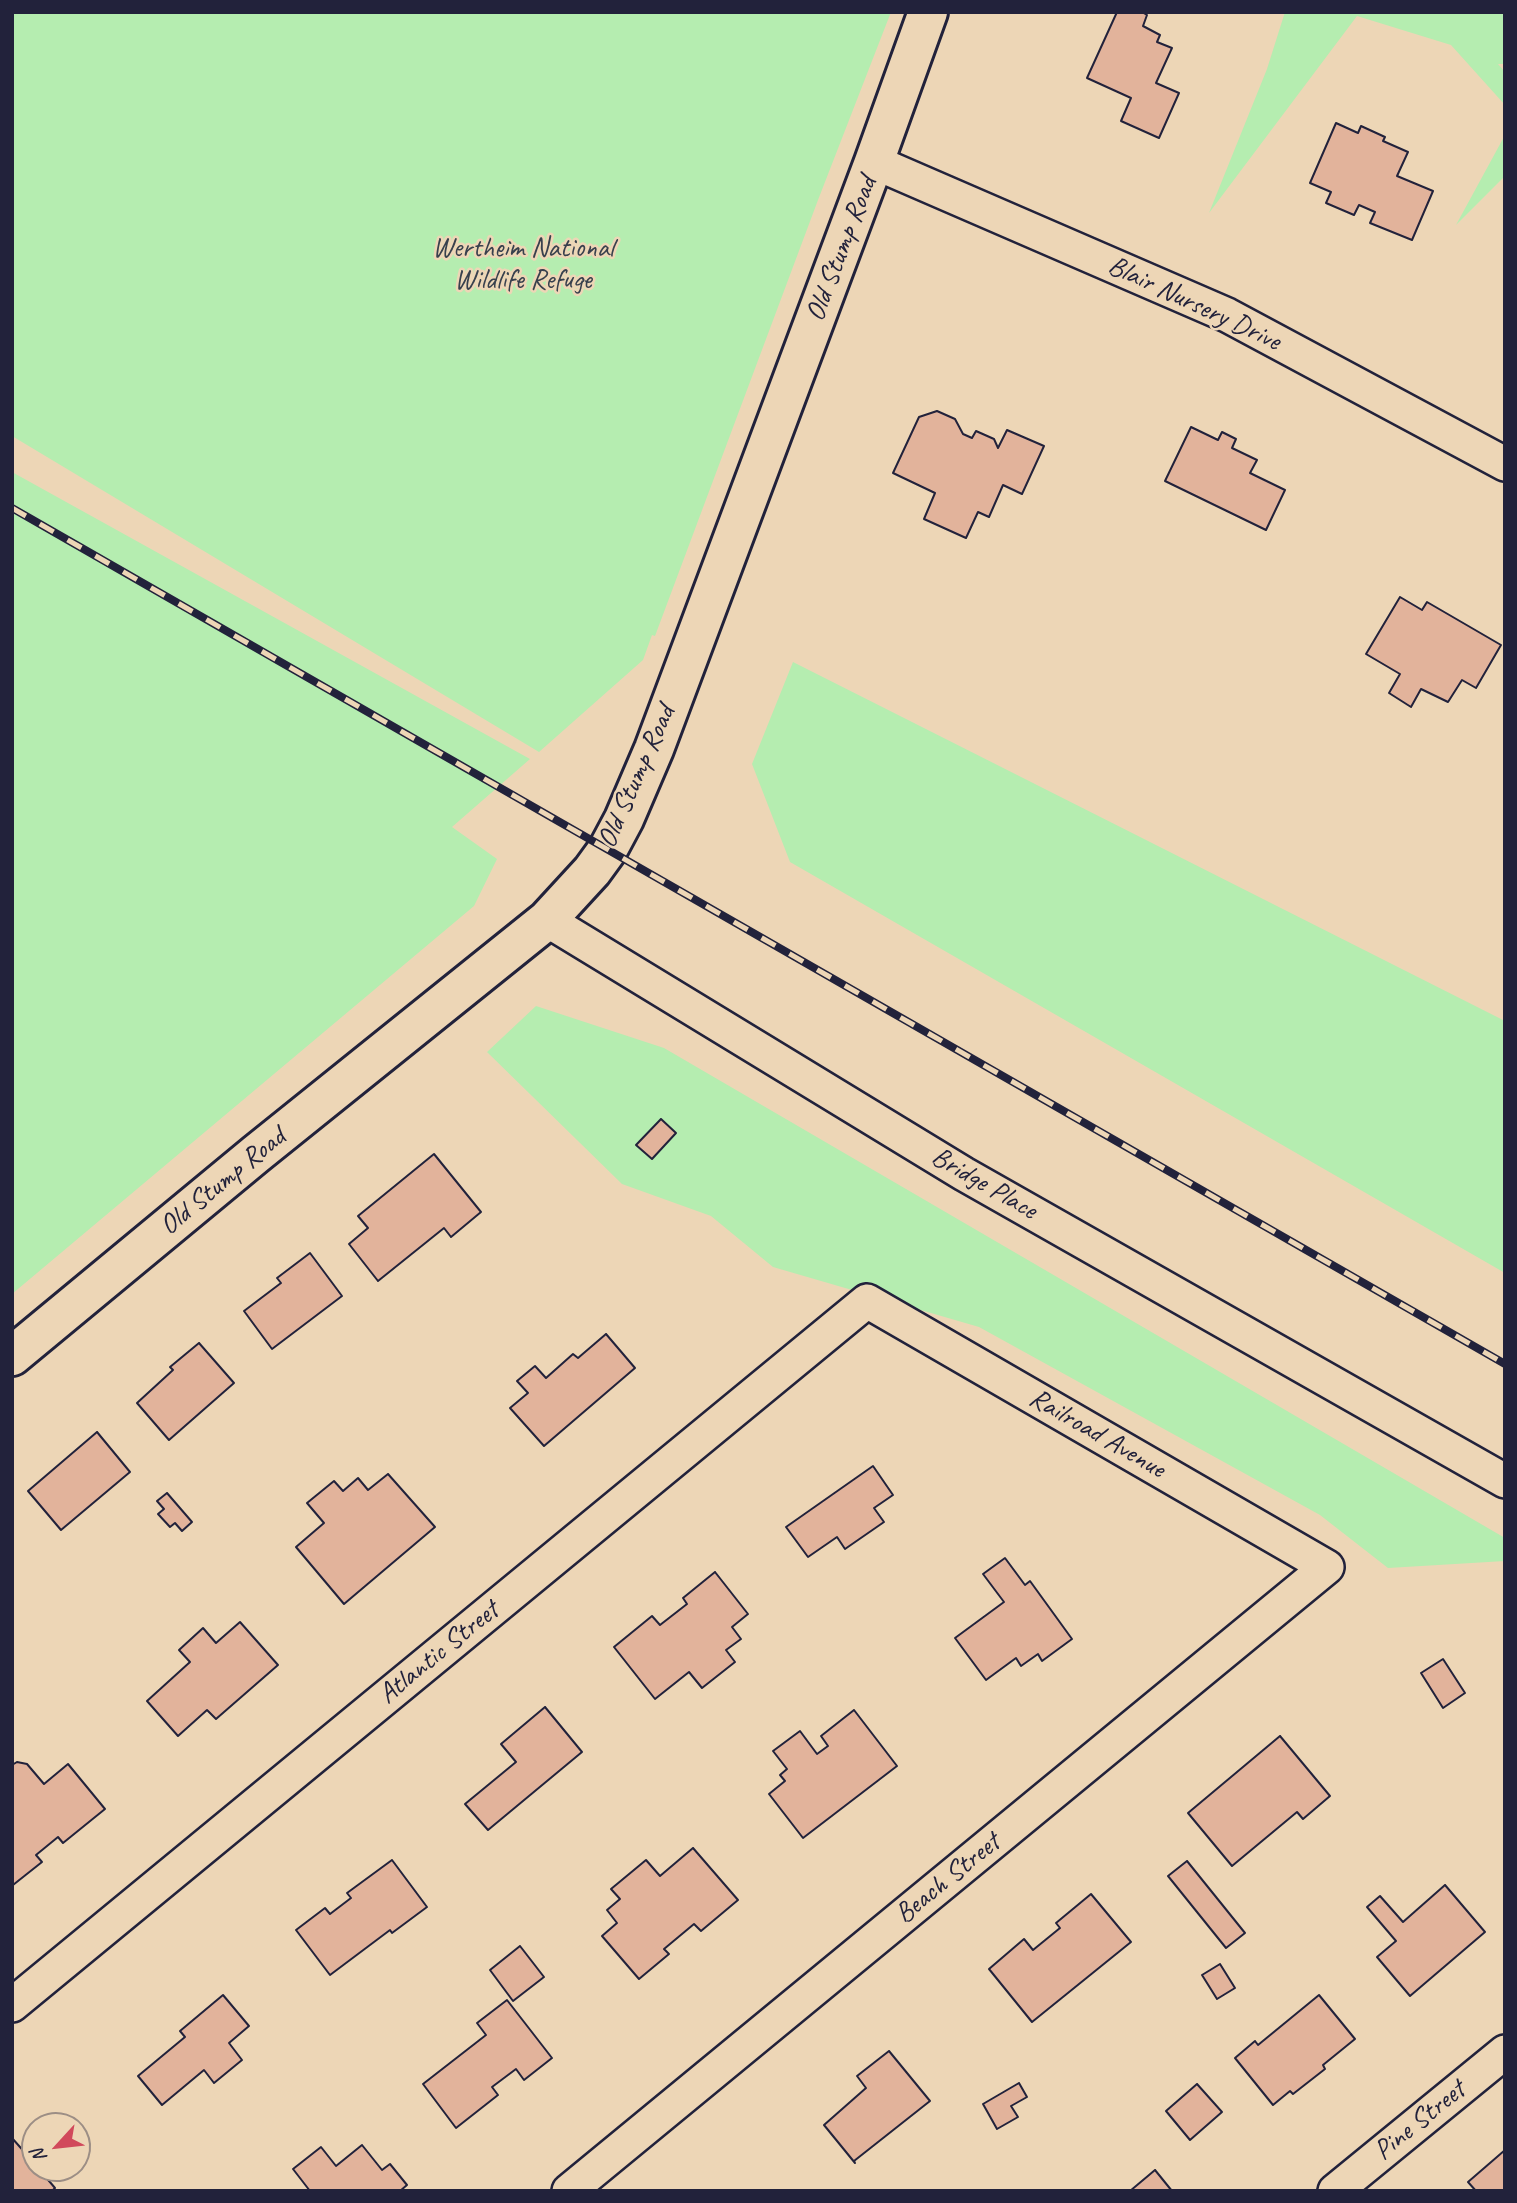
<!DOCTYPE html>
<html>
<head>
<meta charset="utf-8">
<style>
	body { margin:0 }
	#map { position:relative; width:1517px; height:2203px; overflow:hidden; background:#edd6b6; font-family:Caveat,sans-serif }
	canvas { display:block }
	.frame { position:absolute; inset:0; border:14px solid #22223b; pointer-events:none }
	.north { position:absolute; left:21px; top:2112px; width:70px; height:70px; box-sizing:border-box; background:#edd6b6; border:2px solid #9c8e85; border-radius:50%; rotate:243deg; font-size:19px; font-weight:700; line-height:28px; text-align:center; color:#22223b }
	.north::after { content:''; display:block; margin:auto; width:24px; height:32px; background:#d1495b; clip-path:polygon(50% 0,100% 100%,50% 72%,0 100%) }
</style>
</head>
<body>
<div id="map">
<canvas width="1517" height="2203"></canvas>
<div class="frame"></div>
<div class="north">N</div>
</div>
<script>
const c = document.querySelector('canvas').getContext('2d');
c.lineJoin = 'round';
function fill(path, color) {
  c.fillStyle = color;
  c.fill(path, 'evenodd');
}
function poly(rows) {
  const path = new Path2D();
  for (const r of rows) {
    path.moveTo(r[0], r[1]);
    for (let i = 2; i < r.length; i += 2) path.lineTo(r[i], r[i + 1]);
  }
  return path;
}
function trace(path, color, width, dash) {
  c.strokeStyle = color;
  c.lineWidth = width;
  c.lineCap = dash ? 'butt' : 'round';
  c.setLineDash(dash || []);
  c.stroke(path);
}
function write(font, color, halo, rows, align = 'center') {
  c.font = font + ' Caveat,sans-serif';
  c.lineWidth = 5;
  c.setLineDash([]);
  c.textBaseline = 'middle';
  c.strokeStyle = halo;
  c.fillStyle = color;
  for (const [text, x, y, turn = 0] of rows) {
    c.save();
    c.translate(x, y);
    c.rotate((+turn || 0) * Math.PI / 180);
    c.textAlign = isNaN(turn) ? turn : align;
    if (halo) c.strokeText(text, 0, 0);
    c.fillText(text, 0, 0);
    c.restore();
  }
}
const green = poly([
	[12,12,891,12,818,200,655,636,652,635,643,660,539,752,12,436],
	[1285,12,1505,12,1505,64,1498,64,1505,72,1505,105,1451,45,1357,16,1209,213,1267,69],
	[1505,135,1505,176,1456,225],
	[12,472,530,759,452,827,497,859,474,906,12,1294],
	[793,662,1505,1021,1505,1273,790,862,752,764],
	[536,1006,664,1048,1505,1538,1505,1561,1388,1568,1320,1515,979,1327,773,1267,711,1216,622,1184,487,1052]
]);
const building = poly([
	[1117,12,1142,12,1147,15,1143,26,1160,35,1157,42,1172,48,1156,83,1179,93,1159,138,1121,121,1131,98,1087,78,1117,12],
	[1336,123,1358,133,1361,126,1385,137,1383,141,1408,152,1397,176,1433,191,1412,240,1370,223,1375,212,1359,205,1354,215,1326,203,1331,192,1310,183,1336,123],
	[937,411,955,419,963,434,972,438,976,431,994,439,998,448,1007,430,1044,446,1022,494,1003,485,989,517,978,512,966,538,924,519,935,493,893,473,919,417,937,411],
	[1191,427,1218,440,1222,432,1236,439,1232,448,1257,460,1250,473,1285,490,1266,530,1165,481,1191,427],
	[1400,597,1422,610,1427,602,1501,645,1476,688,1462,680,1448,702,1421,689,1411,707,1389,693,1400,674,1366,654,1400,597],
	[661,1119,676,1133,652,1159,636,1145,661,1119],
	[434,1154,481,1212,451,1237,444,1228,378,1281,349,1244,368,1228,358,1216,434,1154],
	[310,1253,342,1296,272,1349,244,1311,281,1283,277,1278,310,1253],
	[606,1334,635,1368,544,1446,510,1408,528,1393,517,1381,535,1366,546,1378,573,1354,578,1358,606,1334],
	[199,1343,234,1383,169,1440,137,1403,173,1370,170,1367,199,1343],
	[97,1432,130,1472,61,1530,28,1491,97,1432],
	[873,1466,893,1495,874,1508,884,1522,845,1549,837,1537,808,1557,786,1527,873,1466],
	[388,1474,435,1527,344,1604,296,1547,324,1523,307,1503,334,1481,343,1491,358,1478,368,1490,388,1474],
	[167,1493,192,1522,182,1531,175,1523,170,1527,158,1514,164,1509,157,1501,167,1493],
	[1005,1558,1025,1585,1030,1581,1072,1639,1042,1661,1038,1654,1021,1666,1016,1658,986,1680,955,1638,1004,1602,983,1574,1005,1558],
	[715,1572,748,1614,732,1627,741,1639,726,1650,735,1662,702,1688,689,1672,655,1699,614,1647,652,1616,660,1625,687,1604,683,1598,715,1572],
	[240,1622,278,1665,216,1719,207,1710,178,1736,147,1701,190,1662,179,1650,203,1628,216,1643,240,1622],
	[1443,1659,1465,1693,1443,1708,1421,1673,1443,1659],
	[545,1707,582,1752,488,1830,465,1804,516,1762,501,1744,545,1707],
	[854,1710,897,1766,803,1838,769,1794,785,1781,780,1775,787,1769,773,1751,800,1731,817,1754,828,1746,821,1736,854,1710],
	[1280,1736,1330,1796,1303,1819,1297,1812,1232,1866,1188,1813,1280,1736],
	[17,1762,27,1764,44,1784,68,1764,105,1809,63,1843,58,1837,36,1855,42,1862,13,1885,12,1765,17,1762],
	[693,1848,738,1900,701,1931,694,1924,664,1949,669,1954,639,1979,602,1936,617,1923,607,1910,620,1899,611,1889,646,1860,660,1876,693,1848],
	[392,1860,427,1907,392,1933,390,1930,330,1975,296,1930,325,1908,330,1914,351,1898,347,1893,392,1860],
	[1187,1861,1245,1933,1226,1948,1168,1876,1187,1861],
	[1445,1885,1485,1932,1410,1996,1377,1957,1396,1941,1367,1907,1380,1896,1403,1922,1445,1885],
	[1091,1894,1131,1942,1032,2022,989,1969,1024,1939,1033,1950,1060,1928,1056,1923,1091,1894],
	[520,1946,544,1977,513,2001,490,1970,520,1946],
	[1220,1964,1235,1988,1217,1999,1202,1975,1220,1964],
	[223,1995,249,2026,229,2043,242,2060,214,2083,204,2070,162,2105,138,2076,185,2037,180,2031,223,1995],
	[1319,1995,1355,2039,1323,2065,1325,2069,1293,2094,1290,2091,1273,2105,1235,2058,1255,2041,1258,2045,1319,1995],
	[507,2000,552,2058,524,2080,516,2069,492,2087,498,2095,456,2128,423,2084,486,2035,477,2023,507,2000],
	[889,2051,930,2101,854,2161,855,2163,824,2125,866,2088,857,2076,889,2051],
	[1019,2083,1027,2097,1011,2106,1018,2117,997,2129,983,2104,1019,2083],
	[1197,2084,1222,2112,1190,2140,1166,2111,1197,2084],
	[12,2138,35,2164,35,2168,38,2168,55,2188,52,2191,12,2191,12,2138],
	[362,2145,382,2170,390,2164,407,2185,400,2191,310,2191,293,2169,321,2147,336,2166,362,2145],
	[1505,2150,1505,2191,1476,2191,1468,2182,1505,2150],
	[1155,2170,1172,2191,1130,2191,1155,2170]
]);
const minor = poly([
	[874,162,1227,315,1505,464],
	[547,920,964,1174,1505,1481],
	[12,2005,867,1301,1327,1567,569,2191],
	[1335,2191,1505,2052]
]);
const tertiary = poly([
	[12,1356,256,1154,547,920,592,871,608,849,624,819,654,749,874,162,928,12]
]);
const rail = poly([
	[12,508,1505,1364]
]);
const parkNames = [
	["Wertheim National",523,249],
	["Wildlife Refuge",523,281]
];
const streetNames = [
	["Old Stump Road",842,249,-69],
	["Blair Nursery Drive",1194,304,25],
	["Old Stump Road",637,777,-66],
	["Old Stump Road",223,1182,-39],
	["Bridge Place",984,1184,30],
	["Railroad Avenue",1097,1434,30],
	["Atlantic Street",439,1653,-39],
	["Beach Street",948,1879,-39],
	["Pine Street",1420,2121,-39]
];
fill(green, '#b5edb0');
fill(building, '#e2b39b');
trace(building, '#22223b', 2);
trace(minor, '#22223b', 38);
trace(tertiary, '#22223b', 44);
trace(minor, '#edd6b6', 33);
trace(tertiary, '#edd6b6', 38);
trace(rail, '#22223b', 8);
trace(rail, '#edd6b6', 5, [16]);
write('28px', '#38404d', '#edd6b6', parkNames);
write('28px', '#22223b', '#edd6b6', streetNames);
</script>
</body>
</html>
